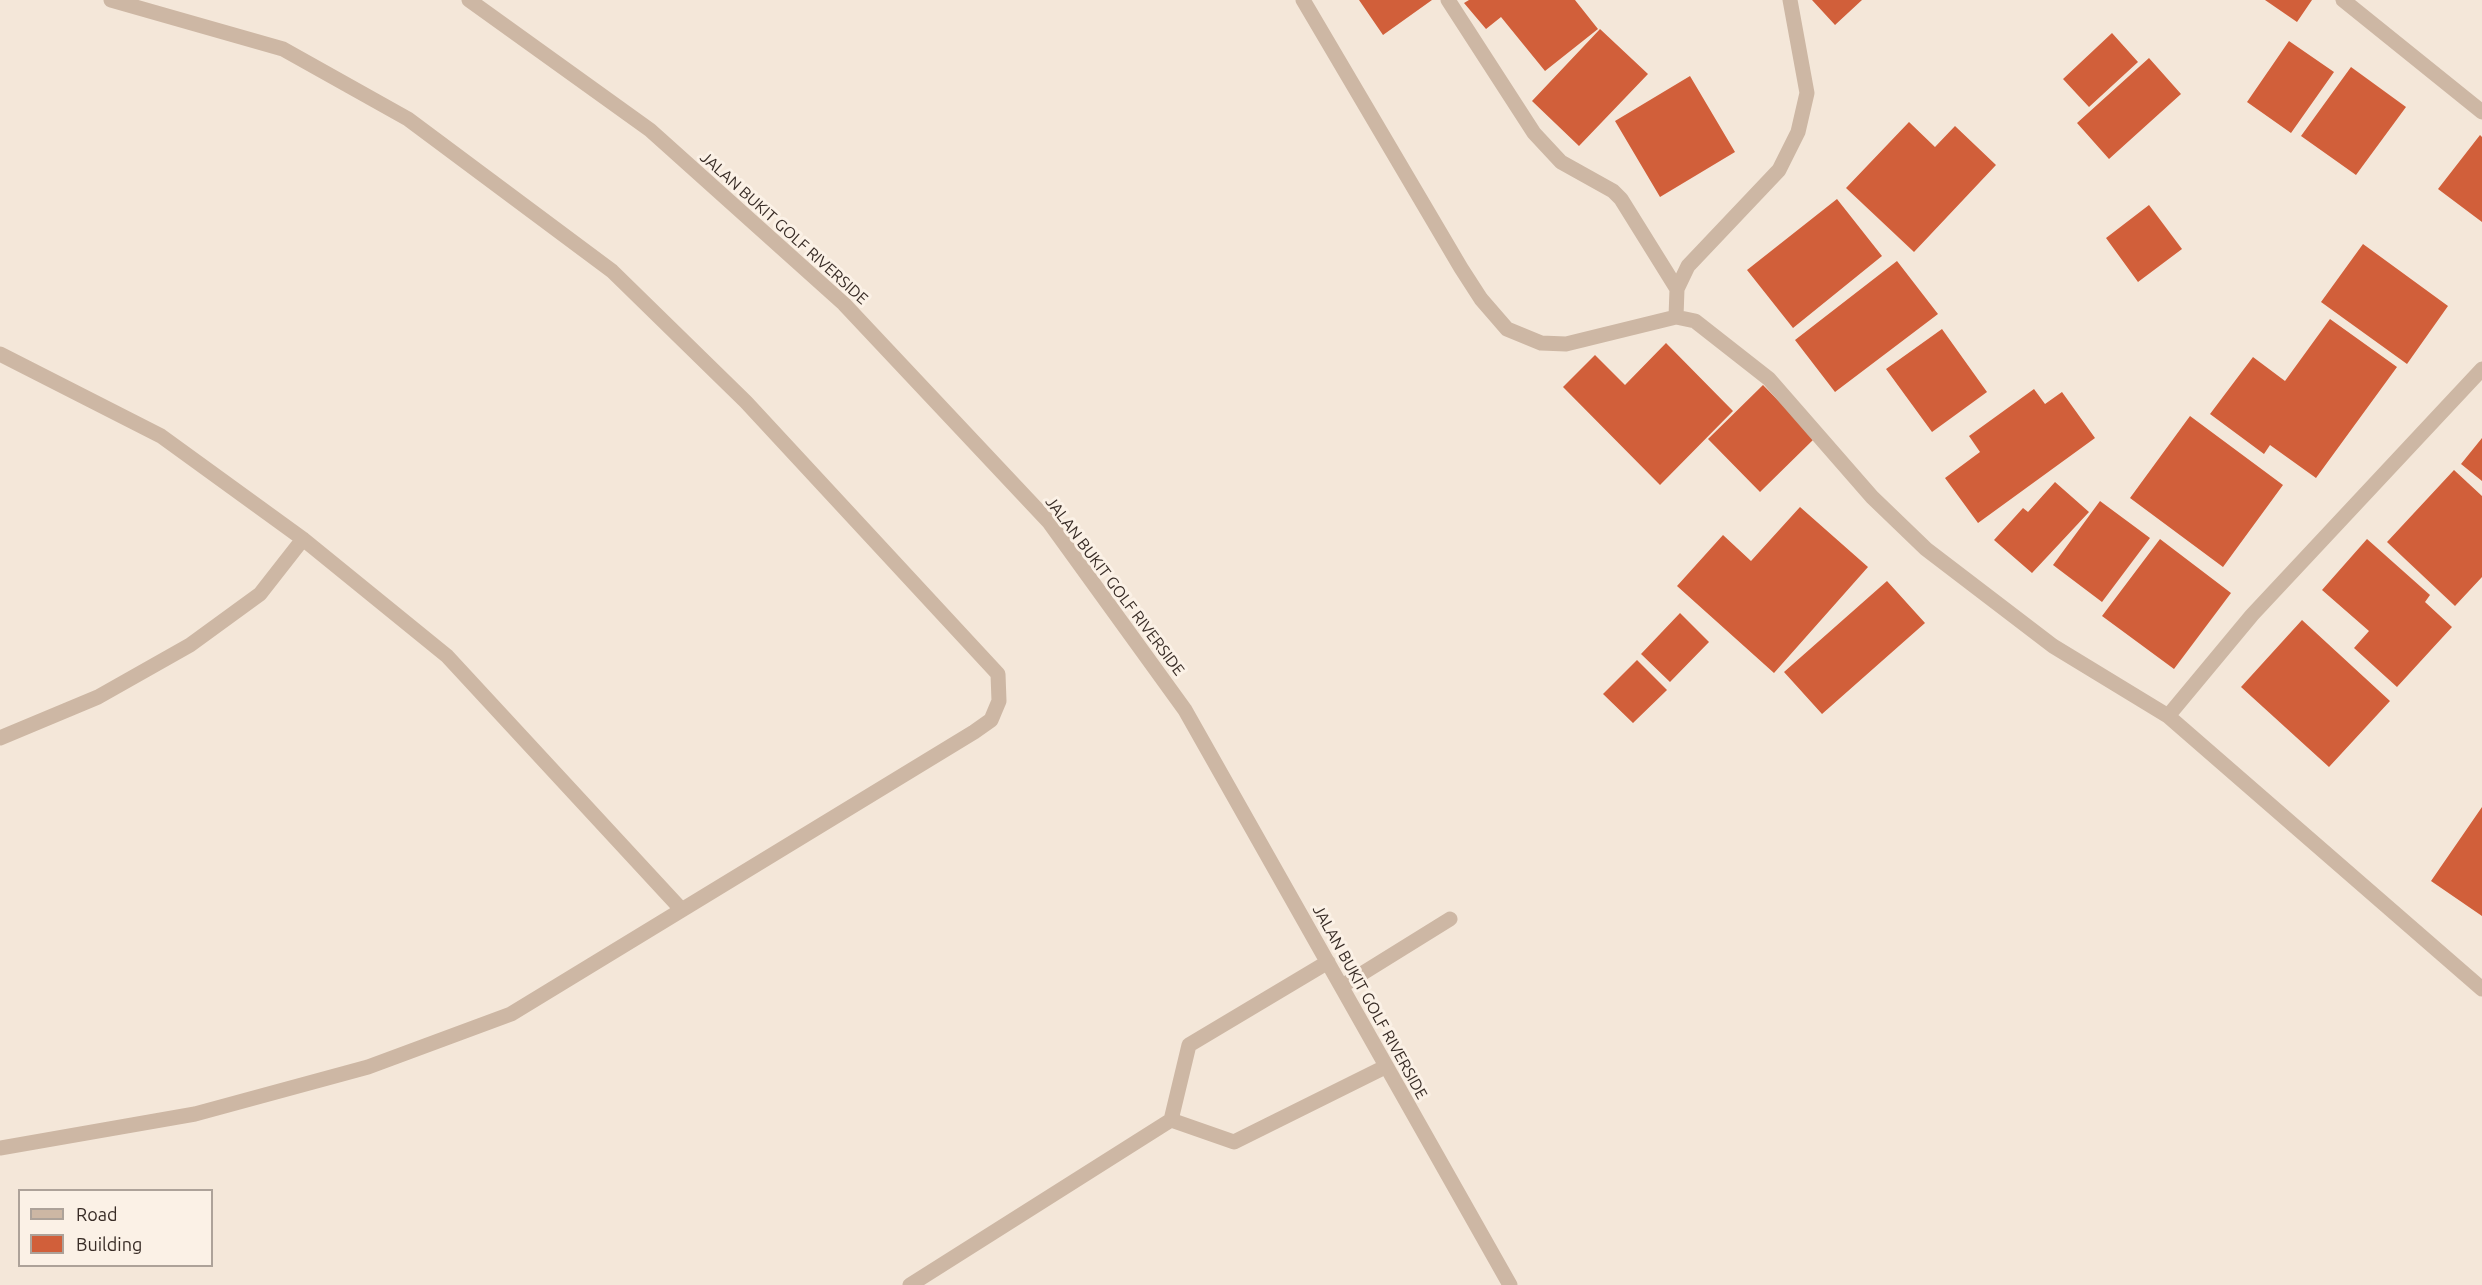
<!DOCTYPE html>
<html>
<head>
<meta charset="utf-8">
<style>
	body { margin:0 }
	#map { position:relative; width:2482px; height:1285px; overflow:hidden; background:#f4e7d9; font-family:Ubuntu,sans-serif }
	canvas { display:block }
	.legend { position:absolute; left:18px; top:1189px; width:195px; height:78px; box-sizing:border-box; background:#fbf1e6; border:2px solid #ada299; margin:0; padding:8px 10px; list-style:none; font-size:18px; color:#382c26 }
	.legend li { display:flex; align-items:center; gap:12px; height:30px }
	.legend b { width:30px; border:2px solid #ada299 }
</style>
</head>
<body>
<div id="map">
<canvas width="2482" height="1285"></canvas>
<ul class="legend">
<li><b style="height:8px;background:#cdb7a4"></b>Road</li>
<li><b style="height:16px;background:#d15f3a"></b>Building</li>
</ul>
</div>
<script>
const c = document.querySelector('canvas').getContext('2d');
c.lineJoin = 'round';
function fill(path, color) {
  c.fillStyle = color;
  c.fill(path, 'evenodd');
}
function poly(rows) {
  const path = new Path2D();
  for (const r of rows) {
    path.moveTo(r[0], r[1]);
    for (let i = 2; i < r.length; i += 2) path.lineTo(r[i], r[i + 1]);
  }
  return path;
}
function trace(path, color, width, dash) {
  c.strokeStyle = color;
  c.lineWidth = width;
  c.lineCap = dash ? 'butt' : 'round';
  c.setLineDash(dash || []);
  c.stroke(path);
}
function write(font, color, halo, rows, align = 'center') {
  c.font = font + ' Ubuntu,sans-serif';
  c.lineWidth = 6;
  c.setLineDash([]);
  c.textBaseline = 'middle';
  c.strokeStyle = halo;
  c.fillStyle = color;
  for (const [text, x, y, turn = 0] of rows) {
    c.save();
    c.translate(x, y);
    c.rotate((+turn || 0) * Math.PI / 180);
    c.textAlign = isNaN(turn) ? turn : align;
    if (halo) c.strokeText(text, 0, 0);
    c.fillText(text, 0, 0);
    c.restore();
  }
}
const building = poly([
	[1359,0,1432,0,1383,35],
	[1469,0,1575,0,1598,29,1545,71,1501,17,1486,29,1464,3],
	[1812,0,1862,0,1835,25],
	[2265,0,2312,0,2297,22],
	[1600,29,1648,74,1579,146,1532,101],
	[2112,33,2138,62,2089,107,2063,79],
	[2289,41,2334,72,2291,133,2247,102],
	[2149,58,2181,94,2109,159,2077,123],
	[2351,67,2406,107,2356,175,2301,136],
	[1690,76,1735,152,1660,197,1615,121],
	[1909,122,1935,147,1955,126,1996,165,1914,252,1846,188],
	[2480,135,2482,137,2482,222,2438,189],
	[1837,199,1882,256,1793,328,1747,270],
	[2149,205,2182,249,2138,282,2106,238],
	[2363,244,2448,306,2407,364,2321,302],
	[1897,261,1938,314,1835,392,1795,340],
	[2330,319,2397,367,2316,478,2270,445,2264,454,2210,414,2253,357,2285,381],
	[1942,329,1987,392,1932,432,1886,369],
	[1666,343,1733,411,1660,485,1563,387,1595,355,1625,385],
	[1763,385,1815,438,1760,492,1708,439],
	[2034,389,2045,404,2062,392,2095,438,1978,523,1945,478,1980,452,1969,436],
	[2190,416,2283,485,2223,567,2130,498],
	[2482,438,2482,481,2461,464],
	[2454,470,2482,496,2482,577,2455,606,2387,542],
	[2055,482,2089,512,2032,573,1994,540,2023,508,2028,512],
	[2100,501,2150,538,2102,602,2053,565],
	[1800,507,1868,567,1774,673,1677,586,1723,535,1751,561],
	[2160,539,2231,593,2174,669,2102,616],
	[2367,539,2430,595,2425,602,2452,627,2397,687,2354,648,2369,631,2322,590],
	[1887,581,1925,623,1822,714,1784,672],
	[1680,613,1709,642,1670,682,1641,654],
	[2302,620,2390,701,2329,767,2241,687],
	[1637,660,1667,690,1633,723,1603,694],
	[2482,807,2482,916,2431,881]
]);
const minor = poly([
	[469,0,650,130,844,304,1049,522,1185,710,1510,1285],
	[1303,0,1461,268,1481,299,1507,329,1541,343,1566,344,1676,317,1695,321,1769,379,1872,497,1926,549,2053,646,2168,716,2482,989],
	[1448,0,1534,133,1561,162,1613,191,1621,199,1677,289],
	[2343,0,2482,112],
	[1676,317,1677,289,1688,266,1779,170,1798,132,1807,93,1790,0],
	[0,354,161,436,303,539,447,656,681,909],
	[2168,716,2252,615,2482,369],
	[0,738,98,697,190,645,260,594,303,539],
	[1342,986,1450,919],
	[1171,1120,1234,1142,1385,1067],
	[0,1148,195,1114,368,1067,511,1014,974,732,991,720,999,701,998,674,746,402,612,271,408,119,283,49,111,0],
	[910,1285,1171,1120,1189,1045,1328,962]
]);
const streetNames = [
	["JALAN BUKIT GOLF RIVERSIDE",784,228,42],
	["JALAN BUKIT GOLF RIVERSIDE",1115,586,53],
	["JALAN BUKIT GOLF RIVERSIDE",1370,1002,61]
];
fill(building, '#d15f3a');
trace(minor, '#cdb7a4', 15);
write('16px', '#382c26', '#fbf1e6', streetNames);
</script>
</body>
</html>
